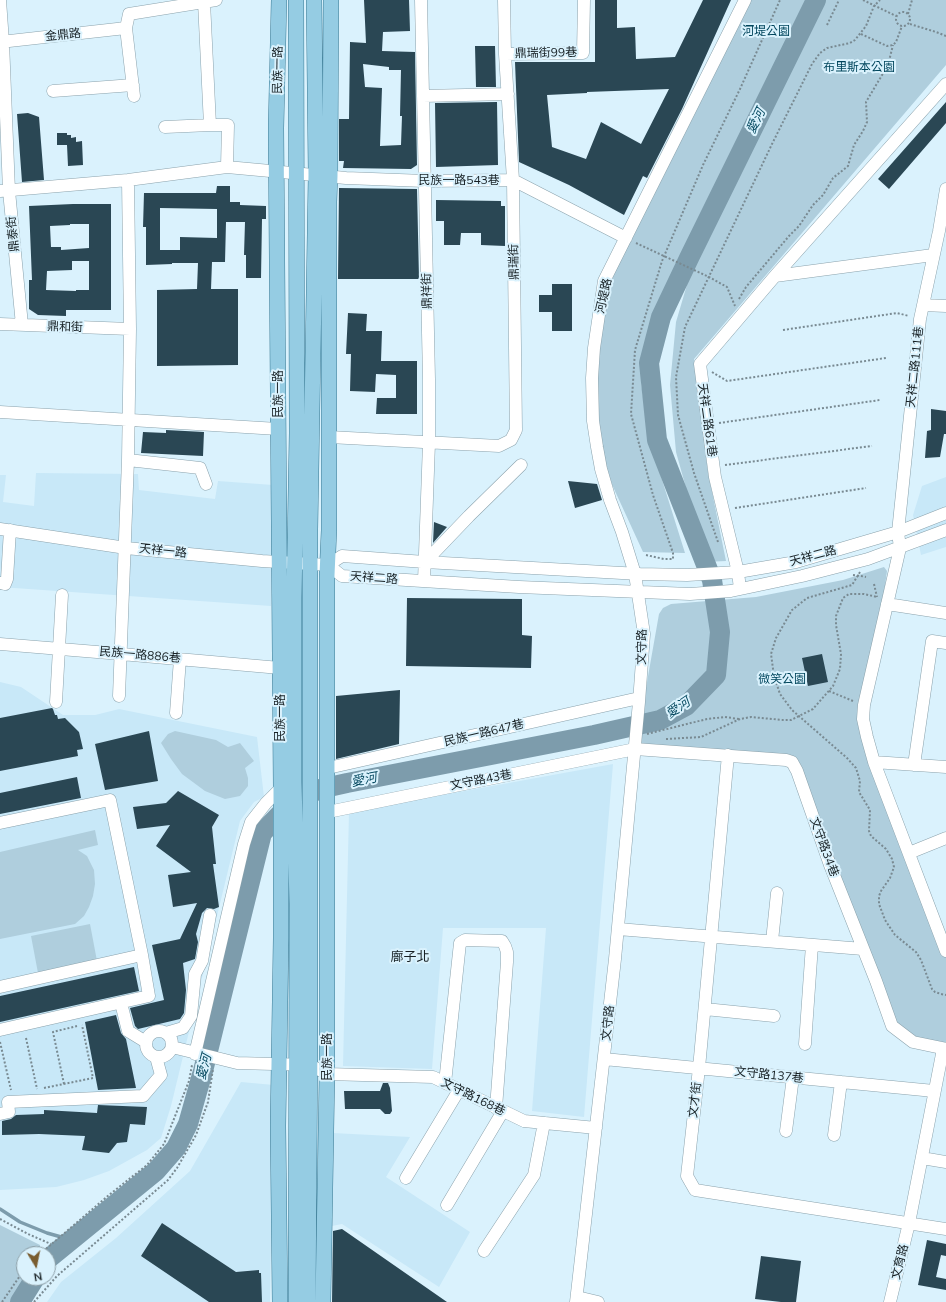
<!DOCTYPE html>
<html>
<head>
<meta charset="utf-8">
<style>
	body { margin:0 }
	#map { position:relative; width:946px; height:1302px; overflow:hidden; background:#daf2fd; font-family:Mulish,sans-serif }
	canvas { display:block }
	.north { position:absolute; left:16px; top:1246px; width:40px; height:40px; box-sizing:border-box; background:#daf2fd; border:1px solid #8c9ea6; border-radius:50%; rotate:170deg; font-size:11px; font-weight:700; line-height:16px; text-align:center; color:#172024 }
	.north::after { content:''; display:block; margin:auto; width:14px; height:18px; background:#795d30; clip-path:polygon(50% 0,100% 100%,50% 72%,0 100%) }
</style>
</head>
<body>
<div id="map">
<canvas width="946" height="1302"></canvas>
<div class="north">N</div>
</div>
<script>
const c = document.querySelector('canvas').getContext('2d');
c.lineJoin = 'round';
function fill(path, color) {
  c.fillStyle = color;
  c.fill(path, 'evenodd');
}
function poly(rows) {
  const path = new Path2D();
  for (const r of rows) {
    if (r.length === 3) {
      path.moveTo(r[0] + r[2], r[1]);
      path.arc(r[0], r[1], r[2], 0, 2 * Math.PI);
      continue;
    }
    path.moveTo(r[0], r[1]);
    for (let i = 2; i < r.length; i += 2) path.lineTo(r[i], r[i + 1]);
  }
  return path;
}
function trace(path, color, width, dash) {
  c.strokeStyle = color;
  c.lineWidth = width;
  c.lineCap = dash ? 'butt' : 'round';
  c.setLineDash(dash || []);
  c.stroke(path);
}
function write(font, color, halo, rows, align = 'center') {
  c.font = font + ' Mulish,"Noto Sans TC",sans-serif';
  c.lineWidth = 4;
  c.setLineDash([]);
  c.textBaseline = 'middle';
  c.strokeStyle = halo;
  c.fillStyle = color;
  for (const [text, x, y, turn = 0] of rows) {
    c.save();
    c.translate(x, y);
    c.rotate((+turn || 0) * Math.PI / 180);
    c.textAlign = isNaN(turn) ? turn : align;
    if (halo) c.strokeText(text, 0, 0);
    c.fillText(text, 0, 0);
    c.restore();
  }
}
const built = poly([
	[36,473,138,474,139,490,215,499,218,481,273,485,271,606,0,587,0,475,6,475,3,502,34,506],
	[946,477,946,547,921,555,913,515,922,486],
	[0,682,21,687,63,715,95,715,119,709,257,737,264,797,254,802,240,821,171,1106,161,1138,147,1150,109,1171,84,1180,56,1187,0,1190],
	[613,764,584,1117,532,1111,546,928,443,928,432,1069,343,1066,349,812],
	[241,1082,274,1085,270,1302,47,1302,61,1282,116,1238,190,1171],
	[333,1133,410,1137,386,1177,470,1232,439,1287,342,1224,332,1226]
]);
const green = poly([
	[751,0,811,0,654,313,648,341,641,382,647,427,658,467,685,553,643,552,609,478,600,435,597,387,600,333,608,287,624,253],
	[820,0,946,0,946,65,694,359,708,472,726,561,704,562,705,556,676,452,670,385,676,322,694,261],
	[884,567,887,571,875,657,863,719,946,951,946,1042,913,1042,892,1026,790,766,635,750,659,614,663,608,671,604,756,597,843,580],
	[175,731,216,740,228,747,240,743,254,761,245,768,248,778,248,786,240,796,225,799,205,791,182,774,171,759,161,743,168,734],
	[95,830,98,845,78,850,87,856,94,870,95,884,93,896,89,907,84,916,75,924,0,939,0,852],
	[90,924,97,961,38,973,31,936],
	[0,1225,40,1245,40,1254,24,1254,24,1278,27,1278,14,1294,11,1302,0,1302]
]);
const stream = poly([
	[0,1209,20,1222,47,1233,72,1240]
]);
const river = poly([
	[48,1259,156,1171,176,1148,188,1124,203,1071,262,833,292,802,320,789,347,783,594,735,660,720,686,706,716,675,720,632,712,580,657,440,649,363,661,317,690,256,816,0],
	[20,1302,35,1278]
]);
const building = poly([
	[364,0,409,0,410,31,383,32,382,51,415,52,417,165,411,169,343,168,344,161,339,161,339,119,349,119,350,42,366,43],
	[363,64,389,67,389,70,401,70,400,116,402,116,401,145,380,146,382,88,365,87],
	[595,0,617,0,617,28,635,27,636,59,675,57,703,0,731,0,682,109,647,178,643,176,624,215,569,185,519,162,515,62,595,62],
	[669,89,641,144,601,122,586,159,552,147,547,95,587,93,587,92],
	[475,46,495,46,496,87,476,87],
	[497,102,498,165,436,167,435,103],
	[946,102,946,123,889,189,878,179],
	[28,113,39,117,44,180,22,182,17,114],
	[57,133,67,133,67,135,71,135,71,138,76,137,76,142,82,141,83,165,68,166,67,145,57,145],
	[217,186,230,186,230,202,240,202,240,205,266,206,266,219,262,219,261,278,246,278,246,255,244,255,245,222,226,222,225,262,212,262,211,289,238,289,238,365,157,366,157,290,197,289,198,263,172,263,172,264,146,265,146,227,143,227,144,193,216,193],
	[160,208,217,209,217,238,180,237,180,250,160,250],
	[339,188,417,189,419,279,338,279],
	[436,200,501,201,501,206,505,206,505,246,481,245,481,233,461,233,460,245,444,245,444,221,436,221],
	[73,204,111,204,111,310,66,310,66,316,38,315,29,309,29,280,32,280,29,206],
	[70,224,89,224,89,248,61,250,61,247,51,247,50,226,70,225],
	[72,261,89,261,89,290,76,290,76,291,46,290,47,271,72,270],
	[552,284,572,284,572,331,552,331,552,312,539,312,539,295,552,295],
	[348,313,367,314,366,331,382,331,381,361,417,361,417,414,376,414,377,398,396,398,396,375,376,374,375,392,350,391,351,354,346,354],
	[931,409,946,411,946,434,944,434,940,457,925,458,927,431,931,430],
	[166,430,204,432,203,456,141,453,143,432,166,433],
	[568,481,597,484,602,500,575,508],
	[434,522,447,527,433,543],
	[407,598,522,599,522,635,532,636,531,668,406,666],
	[822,654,828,682,808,686,802,658],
	[400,690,399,744,336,759,336,696],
	[52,708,53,709,55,715,57,715,58,719,65,718,79,732,83,749,77,750,78,756,0,771,0,718],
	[149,731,158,781,105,790,95,744],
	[77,777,81,798,0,814,0,793],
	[178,791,219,815,212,827,216,864,213,864,219,907,214,909,207,908,202,913,196,934,198,942,195,959,183,963,186,990,184,1013,180,1019,138,1029,135,1026,130,1008,164,1000,152,945,180,939,197,903,173,907,168,875,191,872,156,846,170,825,137,829,133,807,166,803],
	[134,967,139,991,0,1022,0,996],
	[116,1015,121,1033,126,1039,136,1088,98,1090,85,1022],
	[383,1083,388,1083,390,1088,392,1111,390,1114,385,1114,380,1109,345,1109,344,1091,380,1091],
	[98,1105,147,1107,145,1125,130,1124,127,1142,117,1143,109,1153,82,1150,85,1136,39,1134,2,1135,2,1121,11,1119,16,1115,44,1114,44,1110,97,1113],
	[162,1223,236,1272,259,1270,259,1273,261,1273,262,1302,209,1302,141,1256],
	[342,1229,447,1302,332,1302,333,1231],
	[927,1240,946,1244,946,1256,941,1255,936,1277,946,1279,946,1290,918,1285],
	[761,1256,801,1261,796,1302,781,1302,755,1299]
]);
const path = poly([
	[863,0,896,16],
	[903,19,7],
	[908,14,912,0],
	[910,24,936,32,946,36],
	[827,25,839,0],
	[861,34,887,46,893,45,896,42,902,26],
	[636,243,709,277,727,287,735,306],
	[739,299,746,287,789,236,799,226,813,205,823,195,833,178,848,166,854,145,863,131,867,122,866,102,888,65,893,45],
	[783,330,897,313,909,316],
	[712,372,727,381,886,358],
	[719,423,880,400],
	[725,465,872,446],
	[735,508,866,488],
	[718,542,694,473,678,415,676,377,685,327,772,144,812,64,820,53,827,48,850,43,855,40,866,26,874,6,880,0],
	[646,555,664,559,673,559,673,553,653,495,631,414,635,350,662,261,703,165,740,89,780,0],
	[860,572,852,585,807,598,792,610,776,638,771,654,774,676,780,694,792,710,847,758,856,768,860,781,859,792,870,810,869,831,871,836,886,849,892,859,894,867,890,878,881,891,879,896,879,904,885,920,895,935,916,952,921,960,932,989,935,992,941,994,946,995],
	[853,575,861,576,866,577],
	[874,584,877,597],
	[829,691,853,701],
	[647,734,707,719,725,717,739,719],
	[666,739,701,737,740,719,751,717,783,720,791,720,813,709,833,686,840,669,841,654,836,625,836,616,843,598,849,594,864,594,877,597],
	[26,1038,37,1089],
	[0,1042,11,1090],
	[64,1084,53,1032,77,1026],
	[44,1088,93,1078,82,1025],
	[0,1219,28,1234,51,1244],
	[40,1254,109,1195,147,1165,164,1144,189,1081,192,1065],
	[2,1302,24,1270],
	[34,1302,57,1276,168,1180,177,1168,196,1135,208,1102,213,1069]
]);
const minor = poly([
	[0,0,3,42,9,191,22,325],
	[421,0,429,379,429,443,424,581],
	[204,2,210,125],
	[0,42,126,28],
	[505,54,583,53,584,0],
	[53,91,133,85],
	[134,96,126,28,129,14,216,0],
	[423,96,508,94],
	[165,127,210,125,228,125,227,167],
	[946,189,939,231,920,319,898,532,900,548,864,705,863,719,867,737,874,762,946,951],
	[0,191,128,180,227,167,346,178,425,181,513,180,626,238],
	[775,276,933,255],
	[923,305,946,306],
	[0,324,130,329],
	[0,412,278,429],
	[329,437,499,446,511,440,516,430,513,180,505,54,504,0],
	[128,460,200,468,206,484],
	[0,529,126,548,262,561,328,565],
	[425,562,469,516,521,465],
	[328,565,342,576,519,587,690,594,731,591,802,576,868,559,946,530],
	[328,565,342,556,425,562,640,574,687,575,738,572,796,562,898,532,946,513],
	[0,583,5,584,7,579,10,530],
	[740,589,738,572,715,477,700,364,775,276,946,84],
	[887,604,946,613],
	[0,644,121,654,280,668],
	[119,696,128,460,130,329,128,180],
	[56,702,62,595],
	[176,713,180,659],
	[728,755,699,1068,687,1176,695,1190,946,1229],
	[874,762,946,767],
	[914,765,932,641,946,643],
	[328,768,639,698],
	[328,812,635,749,786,760,792,762,797,771,830,865,876,981,892,1026,913,1042,946,1049],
	[0,823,110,800,142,955,0,987],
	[909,853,946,838],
	[618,929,863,949],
	[772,941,777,893],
	[121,1003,128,1031,146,1042],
	[705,1009,774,1016],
	[0,1030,149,996,142,955],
	[159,1044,13],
	[166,1033,183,1028,191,1016,195,974,202,961,210,915],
	[805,1044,812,945],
	[172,1047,237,1063,310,1065,327,1074,433,1077,524,1121,596,1128],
	[195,1054,244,844,251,822,266,803,281,788],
	[604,1059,934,1091],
	[445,1083,460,943,465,940,502,941,505,946,507,952,507,962,496,1108],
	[0,1114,9,1112,8,1102,143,1096,161,1075,156,1057],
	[786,1131,793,1077],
	[834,1135,841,1082],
	[922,1158,946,1162],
	[406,1178,459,1090],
	[447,1205,503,1111],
	[484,1251,534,1175,544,1123],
	[577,1297,598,1302],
	[576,1302,615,959,639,702,644,634,635,574,622,532,610,500,601,469,597,447,593,421,592,378,594,348,604,281,745,0],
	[890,1302,909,1223,943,1049]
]);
const major = poly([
	[279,0,276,128,281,788,281,938,278,1126,280,1302],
	[296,1302,297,904,294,782,294,598,297,433,296,0],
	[308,1302,310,1041,310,530,316,175,314,0],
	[323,1302,327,1074,327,575,329,530,329,202,330,176,331,0]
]);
const parkNames = [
	["河堤公園",766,31],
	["布里斯本公園",859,67],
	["微笑公園",782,679]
];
const streetNames = [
	["金鼎路",63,35,-6],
	["鼎瑞街99巷",546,53,-1],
	["民族一路",278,70,-89],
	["民族一路543巷",459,180],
	["鼎泰街",13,234,-96],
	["鼎瑞街",514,262,-91],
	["鼎祥街",427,291,-91],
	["河堤路",604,296,-77],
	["鼎和街",65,327,2],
	["天祥二路111巷",915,367,-84],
	["民族一路",278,394,-90],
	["天祥二路61巷",707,420,82],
	["天祥一路",163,551,6],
	["天祥二路",813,556,-15],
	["天祥二路",374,578,4],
	["文守路",642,647,-89],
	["民族一路886巷",140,655,5],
	["民族一路",280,718,-90],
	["民族一路647巷",484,733,-13],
	["文守路43巷",481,780,-11],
	["文守路34巷",824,847,70],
	["文守路",608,1023,-84],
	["民族一路",327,1057,-90],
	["文守路137巷",769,1075,6],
	["文守路168巷",473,1097,26],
	["文才街",695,1100,-83],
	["文育路",900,1262,-76]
];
const waterNames = [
	["愛河",756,121,-64],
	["愛河",678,708,-34],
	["愛河",364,780,-11],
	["愛河",204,1067,-75]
];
const neighbourhoodNames = [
	["廍子北",410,957]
];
fill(built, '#c8e8f8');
fill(green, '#afcedd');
trace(stream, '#7d9cac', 3.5);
trace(river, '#7d9cac', 20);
fill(building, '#2a4754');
trace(minor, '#8ba2ac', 13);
trace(major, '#3b7a94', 16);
trace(path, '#798a92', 2, [2, 2]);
trace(minor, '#fff', 12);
trace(major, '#95cce3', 15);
write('12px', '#00455c', '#daf2fd', parkNames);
write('12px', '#172024', '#daf2fd', streetNames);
write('italic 13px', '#074a61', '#daf2fd', waterNames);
write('13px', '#172024', '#daf2fd', neighbourhoodNames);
</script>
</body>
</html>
